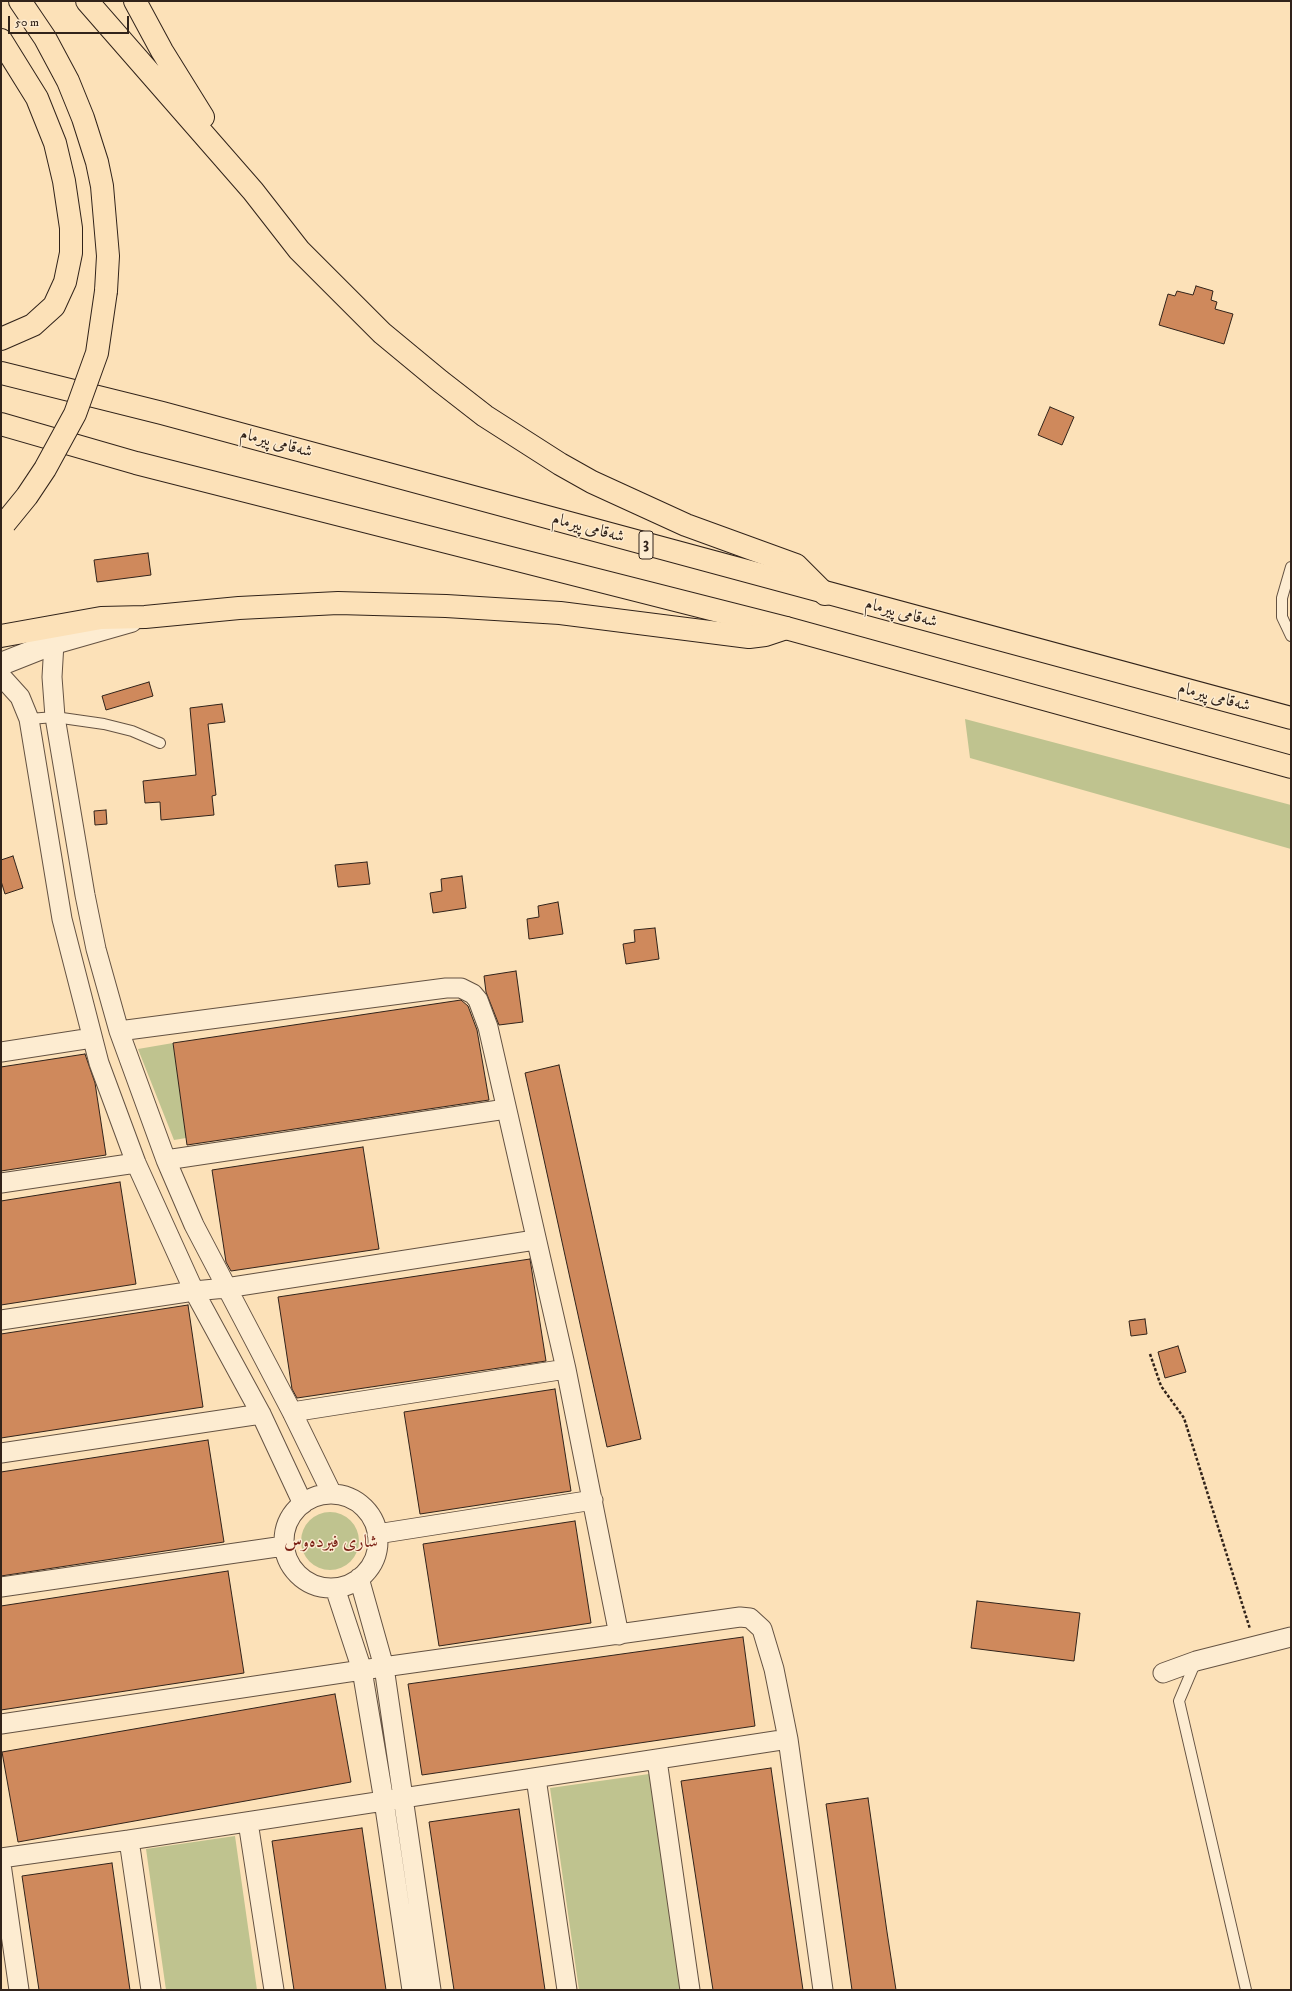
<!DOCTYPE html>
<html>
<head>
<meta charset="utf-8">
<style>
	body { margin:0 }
	#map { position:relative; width:1292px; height:1991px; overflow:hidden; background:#fce1b8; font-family:"IM FELL DW Pica",serif }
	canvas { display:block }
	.frame { position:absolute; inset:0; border:2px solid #31231a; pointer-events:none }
	.scale { position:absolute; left:8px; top:16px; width:121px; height:18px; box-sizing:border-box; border:2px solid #31231a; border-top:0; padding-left:5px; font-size:12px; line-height:14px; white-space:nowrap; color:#31231a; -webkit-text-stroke:3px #fdecd1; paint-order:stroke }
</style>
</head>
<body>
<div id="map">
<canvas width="1292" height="1991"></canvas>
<div class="frame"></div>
<div class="scale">50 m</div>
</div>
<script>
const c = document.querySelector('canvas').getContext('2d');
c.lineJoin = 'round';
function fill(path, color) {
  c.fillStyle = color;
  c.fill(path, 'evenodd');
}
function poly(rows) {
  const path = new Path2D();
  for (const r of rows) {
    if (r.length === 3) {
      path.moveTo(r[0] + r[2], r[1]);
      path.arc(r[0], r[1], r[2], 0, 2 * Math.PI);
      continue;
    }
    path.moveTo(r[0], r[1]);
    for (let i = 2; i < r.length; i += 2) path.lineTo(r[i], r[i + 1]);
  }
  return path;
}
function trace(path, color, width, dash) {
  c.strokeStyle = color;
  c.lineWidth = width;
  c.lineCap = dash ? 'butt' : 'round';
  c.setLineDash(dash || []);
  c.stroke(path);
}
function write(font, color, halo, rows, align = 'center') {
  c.font = font + ' "IM FELL DW Pica",Amiri,serif';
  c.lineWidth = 3;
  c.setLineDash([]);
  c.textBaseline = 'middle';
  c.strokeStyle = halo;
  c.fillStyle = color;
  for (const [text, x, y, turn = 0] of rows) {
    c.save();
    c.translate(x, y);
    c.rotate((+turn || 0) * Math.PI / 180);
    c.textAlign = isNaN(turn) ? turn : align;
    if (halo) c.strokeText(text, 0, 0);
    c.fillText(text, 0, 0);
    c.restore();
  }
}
const green = poly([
	[965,719,1291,805,1291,849,970,758],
	[173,1043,186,1138,174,1140,138,1049],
	[330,1541,29],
	[649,1774,681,1990,579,1990,550,1788],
	[235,1836,257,1990,166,1990,146,1849]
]);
const building = poly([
	[1196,286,1213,291,1211,300,1217,302,1215,309,1233,314,1224,344,1159,325,1168,294,1175,296,1177,291,1193,295,1196,286],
	[1050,407,1074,417,1062,445,1038,435,1050,407],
	[148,553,151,575,97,582,94,560,148,553],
	[149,682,153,696,106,710,102,696,149,682],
	[222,704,225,722,208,724,216,795,212,796,214,815,161,820,160,802,145,803,143,781,196,775,190,708,222,704],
	[106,810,107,824,95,825,94,811,106,810],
	[13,856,23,888,5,894,1,881,1,860,13,856],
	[367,862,370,884,338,887,335,865,367,862],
	[462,876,466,908,433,913,430,893,442,891,441,879,462,876],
	[558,902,563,934,529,939,527,919,539,917,538,906,558,902],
	[655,928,659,959,626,964,623,944,635,942,634,930,655,928],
	[516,971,523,1022,499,1025,486,992,484,976,516,971],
	[461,1000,468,1006,477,1030,489,1100,187,1145,173,1043,461,1000],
	[85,1054,95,1083,106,1155,1,1171,1,1067,85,1054],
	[559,1065,641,1439,607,1447,525,1073,559,1065],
	[363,1147,379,1249,231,1271,226,1262,212,1170,363,1147],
	[120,1182,136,1284,1,1305,1,1201,120,1182],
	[530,1259,546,1361,297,1398,292,1389,278,1297,530,1259],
	[188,1305,203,1407,1,1438,1,1334,188,1305],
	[1145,1319,1147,1334,1131,1336,1129,1321,1145,1319],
	[1178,1346,1186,1372,1165,1378,1158,1352,1178,1346],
	[555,1389,571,1491,420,1514,404,1412,555,1389],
	[208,1440,224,1542,1,1576,1,1472,208,1440],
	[575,1521,591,1623,439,1646,423,1544,575,1521],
	[228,1571,244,1673,1,1710,1,1606,228,1571],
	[977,1601,1080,1613,1074,1661,971,1648,977,1601],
	[743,1637,755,1726,422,1775,408,1684,743,1637],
	[335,1694,351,1782,18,1842,2,1752,335,1694],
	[771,1768,803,1990,713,1990,681,1781,771,1768],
	[868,1798,887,1932,896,1990,852,1990,826,1804,868,1798],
	[519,1809,545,1990,454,1990,429,1822,519,1809],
	[362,1828,386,1990,294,1990,272,1841,362,1828],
	[112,1863,130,1990,39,1990,22,1876,112,1863]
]);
const path = poly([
	[1150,1354,1161,1386,1184,1418,1250,1629]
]);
const service = poly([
	[1291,567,1282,598,1282,617,1291,636],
	[29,719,55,717,104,724,132,731,160,743],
	[1196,1661,1179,1701,1246,1990]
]);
const minor = poly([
	[54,643,52,677,55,717,85,895,96,949,119,1031,166,1160,194,1225,292,1412,332,1494],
	[1,676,20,697,29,719,62,919,99,1063,136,1163,194,1291,261,1414,303,1504],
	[119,1031,446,988,461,988,473,994,478,1000,488,1027,566,1369,619,1635],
	[1,1052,92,1038],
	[166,1160,506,1109],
	[1,1183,136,1163],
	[1,1320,194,1291,226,1288,535,1240],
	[292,1412,566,1369],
	[1,1453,261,1414],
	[331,1541,47],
	[377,1534,593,1500],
	[359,1578,384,1667,431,1990],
	[1,1587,284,1546],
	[335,1588,362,1670,384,1801,412,1990],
	[1163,1673,1196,1661,1291,1637],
	[1,1724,362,1670,740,1617,750,1618,762,1629,774,1669,788,1739,823,1990],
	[657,1760,690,1990],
	[536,1778,567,1990],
	[248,1822,274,1990],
	[129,1840,151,1990],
	[1,1858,129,1840,788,1739],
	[1,1864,19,1990]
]);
const tertiary = poly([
	[1,664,54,643,131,621]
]);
const trunk = poly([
	[1,373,162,413,1291,718],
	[1,424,136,463,786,628,1291,767]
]);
const motorway = poly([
	[20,1,45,38,68,81,83,118,97,162,102,186,108,256,106,291],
	[87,1,253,191,299,250,382,333,440,381,485,416,560,464,592,482,686,525,796,565,825,594],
	[135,1,162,51,203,117],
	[1,40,37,98,55,143,64,181,71,228,71,253,65,282,54,306,33,325,1,339],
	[1,636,101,618,145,617,239,608,338,603,446,606,560,613,749,637,765,635,786,628]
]);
const motorwayBridge = poly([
	[5,523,27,496,45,469,75,414,97,353,106,291]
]);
const shields = [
	[646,545,14]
];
const shieldNames = [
	["3",646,545]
];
const streetNames = [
	["شەقامی پیرمام",276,444,15],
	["شەقامی پیرمام",588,529,15],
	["شەقامی پیرمام",901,614,15],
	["شەقامی پیرمام",1214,698,15]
];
const neighbourhoodNames = [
	["شاری فیردەوس",331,1543]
];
fill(green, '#bfc38f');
fill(building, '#cf895c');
trace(building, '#31231a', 1);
trace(service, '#645242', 12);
trace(minor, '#645242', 21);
trace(tertiary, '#645242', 24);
trace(trunk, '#31231a', 24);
trace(motorway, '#31231a', 24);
trace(path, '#31231a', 2.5, [3, 2]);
trace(service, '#fdecd1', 10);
trace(minor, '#fdecd1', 19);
trace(tertiary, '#fdecd1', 22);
trace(trunk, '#fce1b8', 22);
trace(motorway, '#fce1b8', 22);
trace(motorwayBridge, '#31231a', 24, []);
trace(motorwayBridge, '#fce1b8', 22);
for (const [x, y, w] of shields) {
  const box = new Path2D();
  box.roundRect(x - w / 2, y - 14, w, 28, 3);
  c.fillStyle = '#fdecd1';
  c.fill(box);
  trace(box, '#31231a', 1);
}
write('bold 16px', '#31231a', null, shieldNames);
write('17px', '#31231a', '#fdecd1', streetNames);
write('18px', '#7a1f14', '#fdecd1', neighbourhoodNames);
</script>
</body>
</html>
